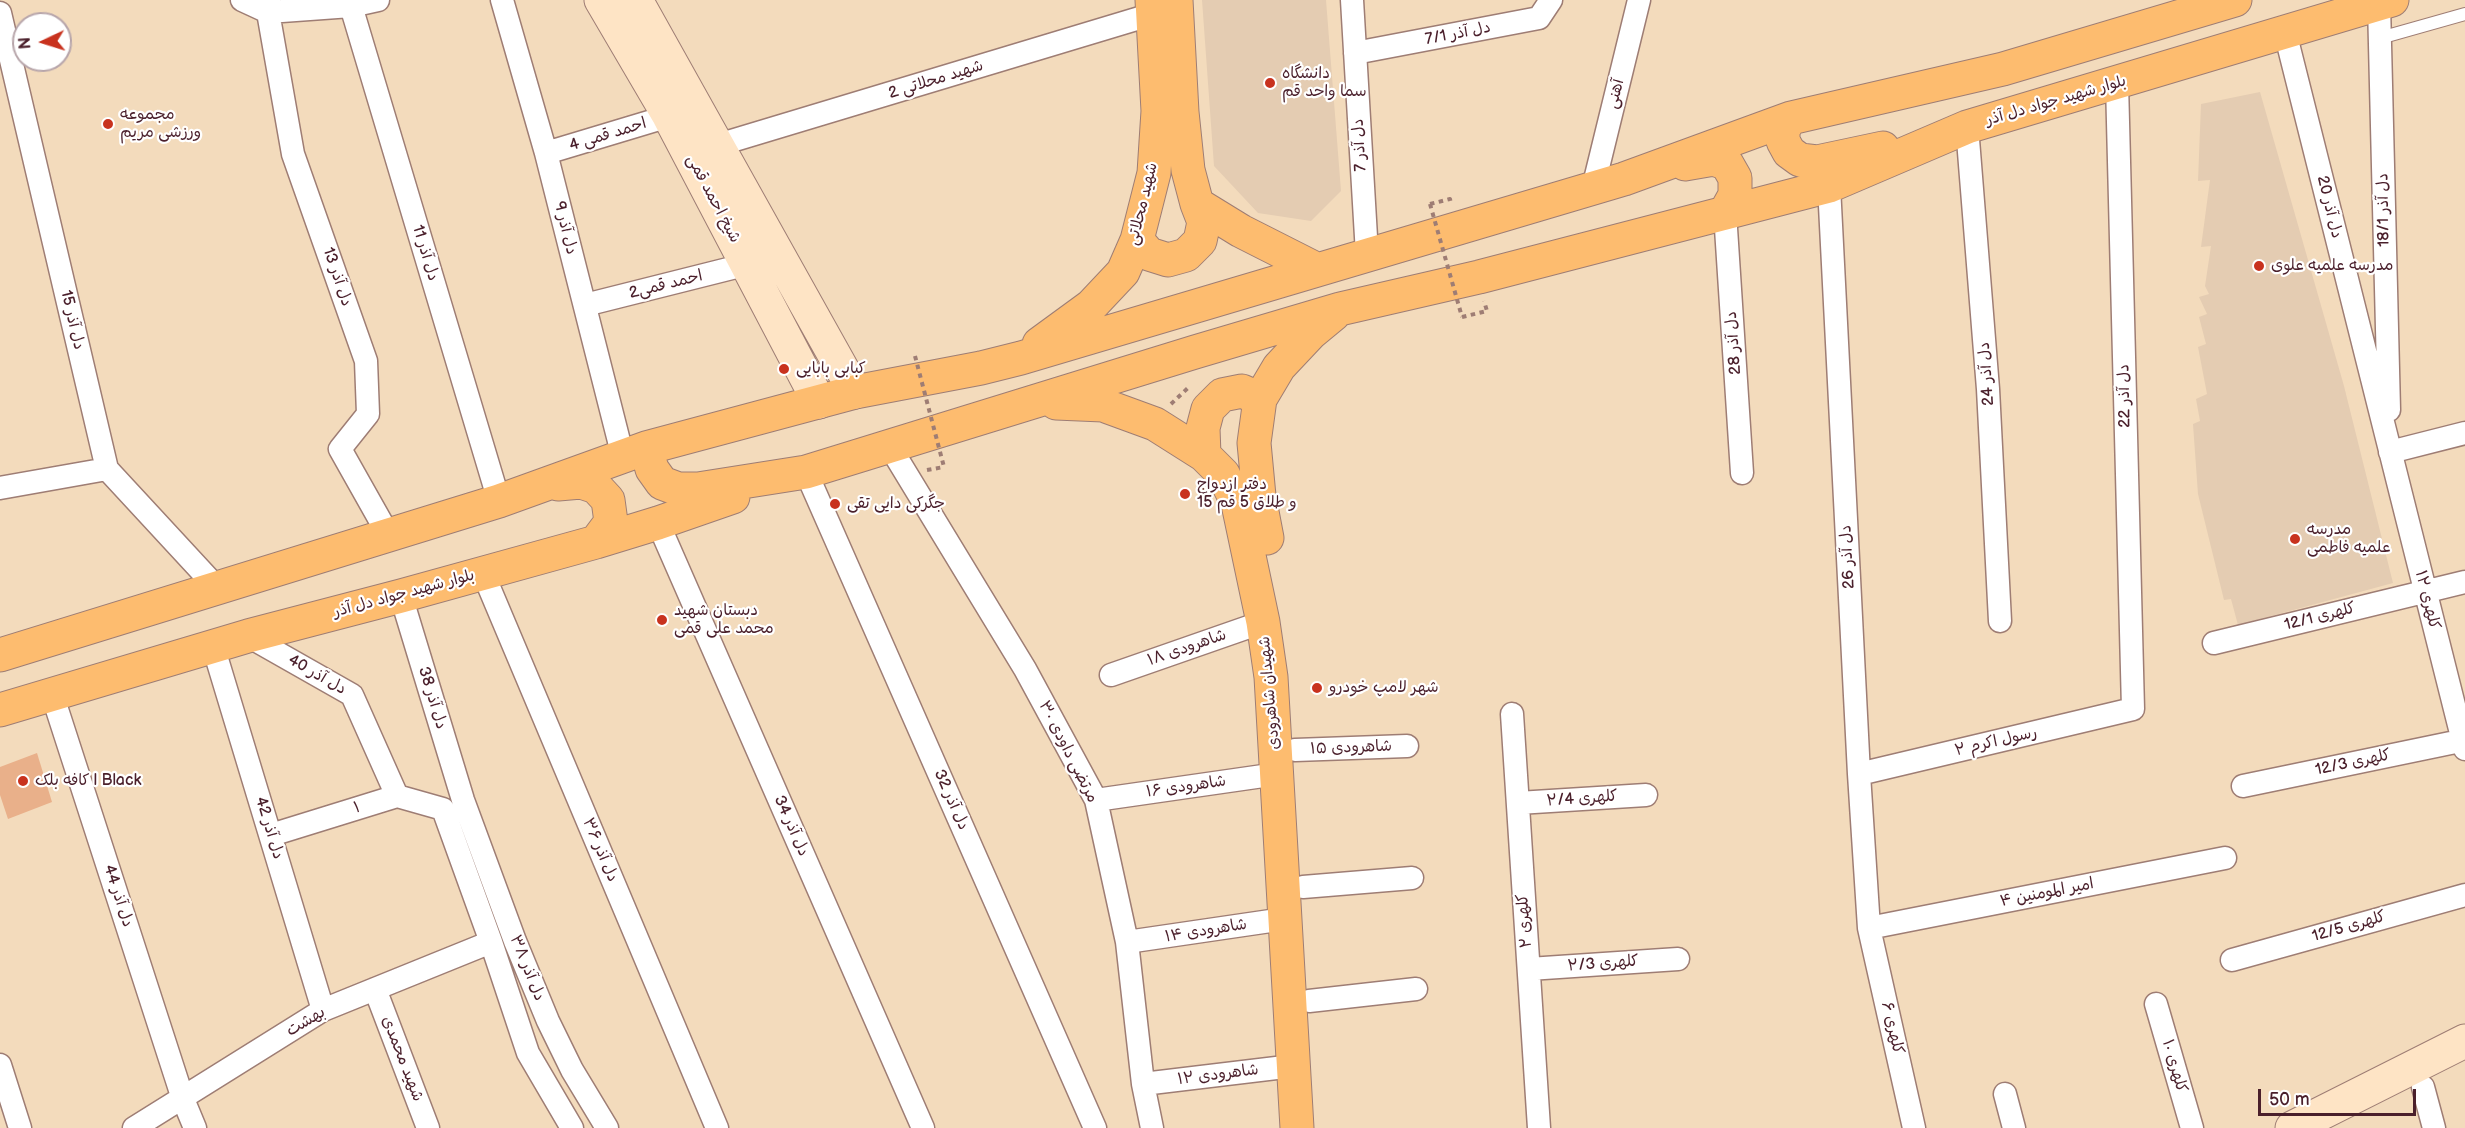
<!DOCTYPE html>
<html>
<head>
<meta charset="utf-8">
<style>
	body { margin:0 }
	#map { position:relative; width:2465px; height:1128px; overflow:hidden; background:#f3dbbc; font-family:"Balsamiq Sans",sans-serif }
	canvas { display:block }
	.north { position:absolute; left:12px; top:12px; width:60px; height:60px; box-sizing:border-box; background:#fff; border:2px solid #b7a5aa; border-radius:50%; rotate:266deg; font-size:16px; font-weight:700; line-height:24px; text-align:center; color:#4a1f2b }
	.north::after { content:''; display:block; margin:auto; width:21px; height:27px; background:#c8321e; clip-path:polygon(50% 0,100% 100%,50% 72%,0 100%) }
	.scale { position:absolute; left:2258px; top:1089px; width:158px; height:27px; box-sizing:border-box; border:3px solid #4a1f2b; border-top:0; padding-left:8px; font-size:18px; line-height:21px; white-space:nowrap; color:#4a1f2b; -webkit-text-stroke:4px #fff; paint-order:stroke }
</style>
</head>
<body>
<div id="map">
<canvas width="2465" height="1128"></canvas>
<div class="north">N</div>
<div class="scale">50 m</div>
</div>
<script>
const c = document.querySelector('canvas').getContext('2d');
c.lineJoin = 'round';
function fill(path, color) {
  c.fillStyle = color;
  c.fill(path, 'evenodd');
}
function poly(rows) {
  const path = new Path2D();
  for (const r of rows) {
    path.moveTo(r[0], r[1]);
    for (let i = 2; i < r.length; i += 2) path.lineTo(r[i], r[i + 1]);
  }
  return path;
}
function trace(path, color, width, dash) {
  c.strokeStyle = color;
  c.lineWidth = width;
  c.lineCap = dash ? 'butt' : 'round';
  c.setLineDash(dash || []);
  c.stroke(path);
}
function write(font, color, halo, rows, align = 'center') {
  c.font = font + ' "Balsamiq Sans","Playpen Sans Arabic",sans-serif';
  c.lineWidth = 4.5;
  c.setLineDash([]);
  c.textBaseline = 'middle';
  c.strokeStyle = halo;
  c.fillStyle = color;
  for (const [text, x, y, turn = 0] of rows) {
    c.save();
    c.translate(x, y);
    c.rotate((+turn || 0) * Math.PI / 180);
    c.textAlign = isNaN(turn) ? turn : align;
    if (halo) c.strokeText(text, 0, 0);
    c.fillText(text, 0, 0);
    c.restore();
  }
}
const built = poly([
	[1202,0,1326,0,1341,191,1311,221,1258,213,1214,166],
	[2260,92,2344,386,2393,583,2238,625,2231,599,2224,600,2198,494,2193,424,2200,421,2196,399,2207,394,2198,347,2206,344,2199,317,2207,314,2199,297,2209,294,2205,286,2211,246,2201,247,2210,180,2198,181,2201,104]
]);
const building = poly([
	[37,753,52,802,8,819,0,795,0,767]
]);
const path = poly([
	[1430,204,1450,199,1451,204],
	[1462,317,1487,311,1484,301],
	[1171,404,1189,387],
	[927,470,944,467]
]);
const lane = poly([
	[2380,38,2465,14]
]);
const street = poly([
	[242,0,268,12,351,6,378,0],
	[269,0,268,12,293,154,366,361,368,414,340,449,389,536],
	[502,0,546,153,623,457],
	[1352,0,1367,254],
	[2379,4,2389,410],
	[351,6,499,501],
	[0,13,107,469,218,589],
	[2285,32,2465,749],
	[1355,53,1539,18,1551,0],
	[1967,127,1988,389,2000,621],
	[718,145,1153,14],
	[546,153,669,116],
	[1829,186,1859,774,1869,928,1914,1128],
	[1593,188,1639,0],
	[1725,213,1742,473],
	[585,305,748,264],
	[890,447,1025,669,1096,800,1127,942,1143,1084,1152,1128],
	[2390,452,2465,433],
	[806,472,1095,1128],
	[0,488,107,469],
	[658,523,923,1128],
	[483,573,717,1128],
	[401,596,463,800,515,941,548,1021,572,1070,607,1128],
	[248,636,352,695,397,796],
	[2214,643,2465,582],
	[213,646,323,1010],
	[1111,675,1263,622],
	[52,694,183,1099,195,1128],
	[1512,714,1539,1128],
	[1295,750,1407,746],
	[1859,774,2133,709,2117,83],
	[2243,786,2465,740],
	[1096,800,1277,774],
	[1518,803,1646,795],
	[271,835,397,796,443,809,491,942,528,1053,572,1128],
	[1303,887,1412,878],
	[1869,928,2225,858],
	[1127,942,1284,919],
	[2232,960,2465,895],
	[1529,969,1678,959],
	[375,989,428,1128],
	[1309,1001,1416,989],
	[2156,1004,2192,1128],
	[0,1065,20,1128],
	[1143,1084,1293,1066],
	[2423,1087,2434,1128],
	[2005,1094,2014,1128],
	[134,1128,323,1010,491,942]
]);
const secondary = poly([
	[601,0,669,116,819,402],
	[636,0,855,392],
	[2292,1128,2465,1041]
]);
const primary = poly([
	[1176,0,1182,112,1188,170,1197,204,1241,231,1316,269],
	[1791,118,1783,129,1783,141,1789,152,1800,160,1817,162,1883,148],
	[1685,164,1714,159,1727,164,1735,178,1735,195,1725,213],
	[1137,240,1149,254,1168,260,1186,255,1200,241,1204,222,1197,204],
	[1039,344,1091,306,1123,272,1137,240,1154,173,1158,111,1152,0],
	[1056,403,1103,405,1155,424,1204,455,1223,474,1238,504,1263,622,1271,677,1297,1128],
	[646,448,652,469,662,483,678,489,698,489,806,472,1195,352,1340,309,1479,277,1829,186,1967,127,2392,0],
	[1204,455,1203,428,1208,409,1222,395,1242,391,1260,399],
	[558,484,581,482,596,487,608,500,611,522,596,542],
	[1267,538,1259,496,1254,443,1260,399,1279,367,1311,333,1334,314],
	[0,655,499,501,646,448,855,392,981,368,1021,358,1624,179,1791,118,2003,69,2235,0],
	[0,710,248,636,401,596,596,542,658,523,733,497]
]);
const pathBridge = poly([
	[1430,204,1462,317],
	[915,356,944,467]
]);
const markers = [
	[1270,83,6,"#c8321e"],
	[108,124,6,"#c8321e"],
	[2259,266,6,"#c8321e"],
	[784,369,6,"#c8321e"],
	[1185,494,6,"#c8321e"],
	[835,504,6,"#c8321e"],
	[2295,539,6,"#c8321e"],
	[662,620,6,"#c8321e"],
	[1317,688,6,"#c8321e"],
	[23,781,6,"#c8321e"]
];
const streetNames = [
	["دل آذر 7/1",1458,34,-11],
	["شهید محلاتی 2",936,80,-17],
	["آهنی",1616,94,-76],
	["بلوار شهید جواد دل آذر",2056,101,-16],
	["احمد قمی 4",608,135,-17],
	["دل آذر 7",1360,145,-93],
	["شیخ احمد قمی",713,199,62],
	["شهید محلاتی",1143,204,-76],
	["دل آذر 20",2329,207,76],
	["دل آذر 18/1",2384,210,-91],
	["دل آذر 9",565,228,76],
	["دل آذر 11",425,253,73],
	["دل آذر 13",337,277,71],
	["احمد قمی2",666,285,-14],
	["دل آذر 15",72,320,77],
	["دل آذر 28",1734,343,-94],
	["دل آذر 24",1987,374,-94],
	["دل آذر 22",2125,396,-91],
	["دل آذر 26",1848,557,-93],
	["بلوار شهید جواد دل آذر",404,594,-15],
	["کلهری ۱۲",2427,600,76],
	["کلهری 12/1",2320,617,-14],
	["شاهرودی ۱۸",1187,648,-19],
	["دل آذر 40",317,675,30],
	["شهیدان شاهرودی",1270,693,-95],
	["دل آذر 38",432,698,73],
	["رسول اکرم ۲",1996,742,-13],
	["۱۵ شاهرودی",1351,748,-2],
	["۳۰ مرتضی داودی",1068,752,63],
	["کلهری 12/3",2353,763,-12],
	["شاهرودی ۱۶",1186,787,-8],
	["کلهری ۲/4",1582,799,-4],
	["دل آذر 32",951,800,66],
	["۱",357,808,-17],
	["دل آذر 34",791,826,66],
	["دل آذر 42",269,828,73],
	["دل آذر ۳۶",600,850,67],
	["امیر المومنین ۴",2047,893,-11],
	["دل آذر 44",118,896,72],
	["کلهری ۲",1525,921,-94],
	["کلهری 12/5",2349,927,-16],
	["شاهرودی ۱۴",1206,931,-9],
	["کلهری ۲/3",1603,964,-4],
	["دل آذر ۳۸",527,968,68],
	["بهشت",306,1022,-31],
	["کلهری ۶",1892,1028,77],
	["شهید محمدی",402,1059,69],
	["کلهری ۱۰",2174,1066,74],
	["شاهرودی ۱۲",1218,1075,-7]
];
const poiNames = [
	["دانشگاه",1282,74],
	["سما واحد قم",1282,92],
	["مجموعه",120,115],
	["ورزشی مریم",120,133],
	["مدرسه علمیه علوی",2271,266],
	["کبابی بابایی",796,369],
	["دفتر ازدواج",1197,485],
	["15 و طلاق 5 قم",1197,503],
	["جگرکی دایی تقی",847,504],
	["مدرسه",2307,530],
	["علمیه فاطمی",2307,548],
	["دبستان شهید",674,611],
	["محمد علی قمی",674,629],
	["شهر لامپ خودرو",1329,688],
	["کافه بلک | Black",35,781]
];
fill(built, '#e4ccb2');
fill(building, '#e9b08a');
trace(lane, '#9e7d74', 14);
trace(street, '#9e7d74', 25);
trace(secondary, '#9e7d74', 35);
trace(primary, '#9e7d74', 35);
trace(path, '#9e7d74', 4, [4.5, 4.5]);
trace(lane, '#fff', 12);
trace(street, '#fff', 22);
trace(secondary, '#fee4c5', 33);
trace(primary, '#fdbc6f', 33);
trace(pathBridge, '#9e7d74', 4, [4.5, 4.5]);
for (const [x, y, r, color] of markers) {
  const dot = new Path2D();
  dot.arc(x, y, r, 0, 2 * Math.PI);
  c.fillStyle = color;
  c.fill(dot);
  trace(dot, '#fff', 2);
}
write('16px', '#4a1f2b', '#fff', streetNames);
write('16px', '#4a1f2b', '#fff', poiNames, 'left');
</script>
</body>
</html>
